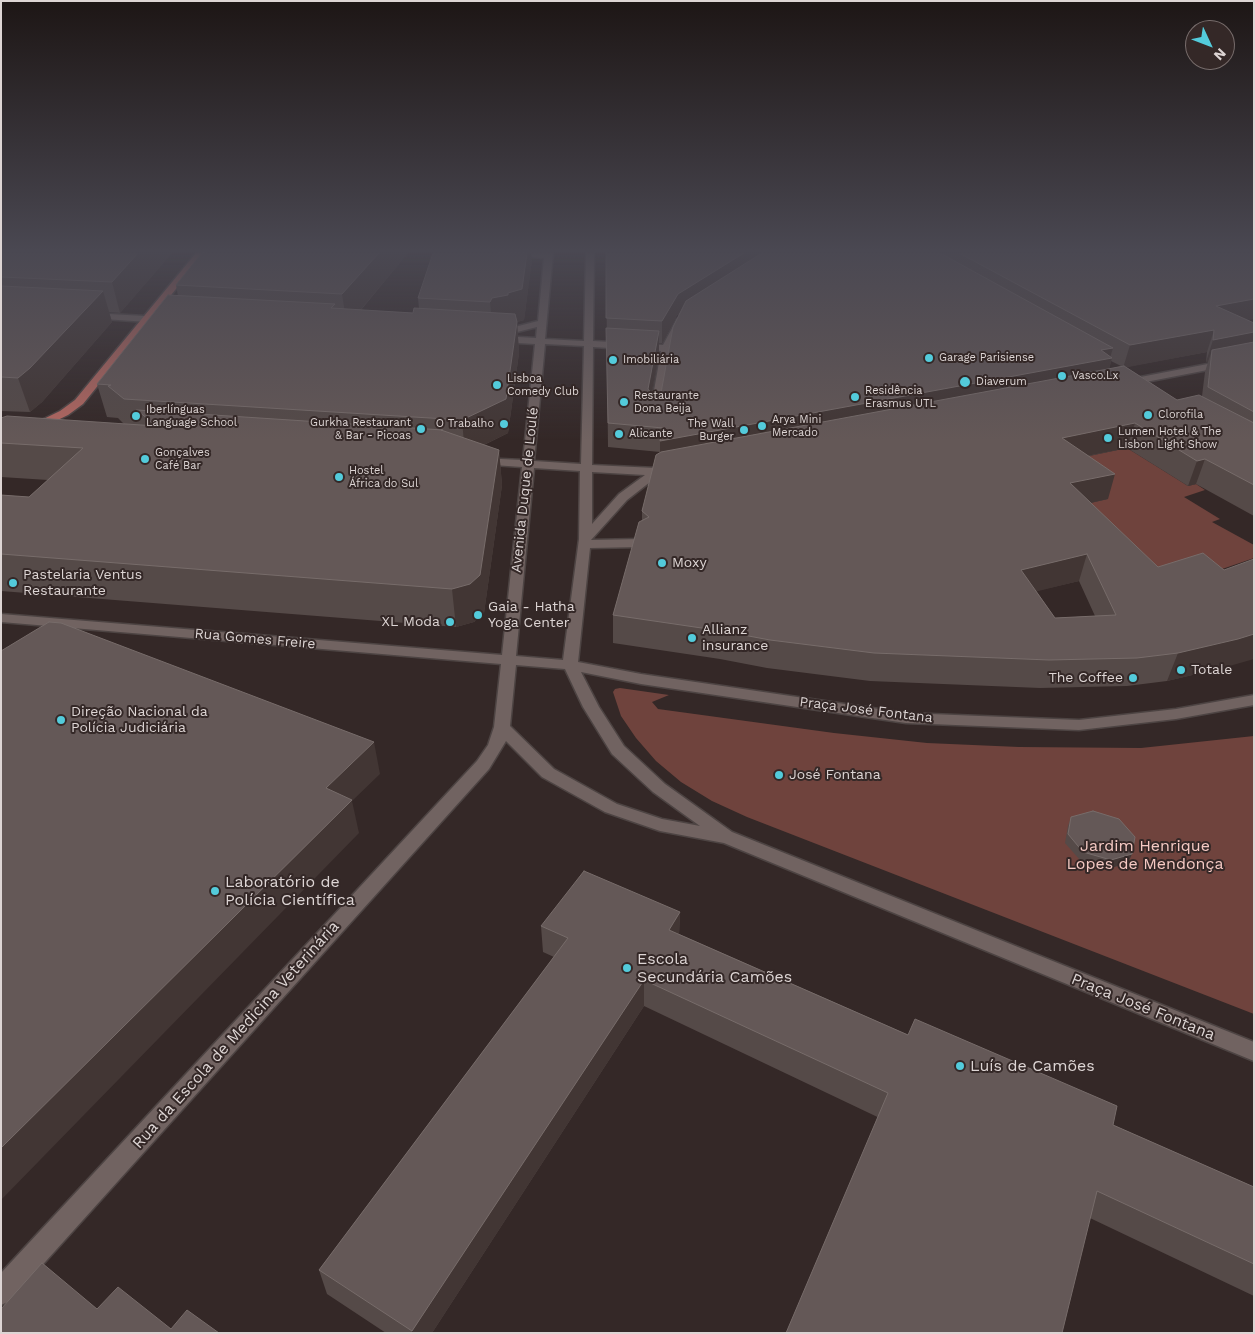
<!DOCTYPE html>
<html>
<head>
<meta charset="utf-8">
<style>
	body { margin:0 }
	#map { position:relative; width:1255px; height:1334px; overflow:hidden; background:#342827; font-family:"Work Sans",sans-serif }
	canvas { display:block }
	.frame { position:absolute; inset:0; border:2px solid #ddd5d4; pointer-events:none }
	.north { position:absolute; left:1185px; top:20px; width:50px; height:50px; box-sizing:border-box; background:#342827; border:1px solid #786d6c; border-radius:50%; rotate:133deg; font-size:14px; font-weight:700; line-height:20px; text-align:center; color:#ddd5d4 }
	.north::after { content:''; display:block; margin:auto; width:18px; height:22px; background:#53cbdb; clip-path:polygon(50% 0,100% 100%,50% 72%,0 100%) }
</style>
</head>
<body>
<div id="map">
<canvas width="1255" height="1334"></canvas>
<div class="frame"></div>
<div class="north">N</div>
</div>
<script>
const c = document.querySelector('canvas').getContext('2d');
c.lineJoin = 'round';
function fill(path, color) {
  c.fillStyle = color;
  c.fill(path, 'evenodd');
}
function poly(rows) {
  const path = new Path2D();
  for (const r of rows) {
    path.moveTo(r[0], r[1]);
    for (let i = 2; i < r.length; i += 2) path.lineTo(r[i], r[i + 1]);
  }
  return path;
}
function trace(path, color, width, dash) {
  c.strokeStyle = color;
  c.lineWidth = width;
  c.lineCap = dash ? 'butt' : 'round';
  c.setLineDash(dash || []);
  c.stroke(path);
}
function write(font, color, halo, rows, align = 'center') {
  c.font = font + ' "Work Sans",sans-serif';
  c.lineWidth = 4;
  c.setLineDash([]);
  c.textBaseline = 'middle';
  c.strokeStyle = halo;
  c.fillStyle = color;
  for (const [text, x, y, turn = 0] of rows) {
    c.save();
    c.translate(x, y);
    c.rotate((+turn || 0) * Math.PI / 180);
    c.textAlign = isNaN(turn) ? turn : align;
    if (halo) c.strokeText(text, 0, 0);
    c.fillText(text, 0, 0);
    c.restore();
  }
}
const green = poly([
	[1127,448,1188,486,1196,484,1205,490,1184,497,1220,519,1212,522,1254,545,1254,558,1147,595,1056,511,1107,499,1056,463],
	[620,688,669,695,652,702,658,709,834,733,927,743,1019,747,1141,748,1254,736,1254,1014,747,817,712,801,681,782,656,761,636,738,621,716,613,692,615,689]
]);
const minor = poly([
	[498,253,553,253,545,339,584,341,586,253,594,253,593,341,663,345,677,319,683,319,685,321,671,348,659,415,651,415,650,413,661,351,593,347,592,465,656,468,671,466,677,470,675,472,659,475,627,500,591,540,641,539,647,543,641,547,590,548,578,662,641,674,906,713,1079,720,1176,709,1254,695,1254,705,1176,719,1079,730,906,723,641,684,581,672,599,707,624,746,665,784,732,832,1254,1042,1254,1061,724,843,660,831,605,812,542,777,506,741,489,769,10,1301,1,1305,1,1273,477,761,488,745,494,727,501,664,1,622,1,614,502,655,522,467,479,464,473,461,479,458,523,460,535,344,500,342,497,341,495,339,498,337,493,334,495,332,538,321,544,258,502,255,498,253],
	[537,327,536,338,501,336,537,327],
	[545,344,584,346,581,464,534,461,545,344],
	[534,468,580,471,579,539,563,660,516,656,534,468],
	[592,472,645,475,619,494,592,524,592,472],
	[516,665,565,669,583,707,612,754,653,792,700,826,662,819,617,804,554,769,510,726,516,665],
	[91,313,163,317,168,320,163,323,88,318,88,314,91,313],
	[1254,355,1254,361,1125,386,1120,383,1125,380,1254,355]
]);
const major = poly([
	[196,253,205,253,83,404,68,415,31,433,1,441,1,435,23,429,60,411,75,400,196,253]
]);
const wall = poly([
	[1,253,172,253,120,313,109,312,112,322,42,402,30,412,1,411],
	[202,253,408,253,361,310,413,313,419,309,418,298,532,259,524,320,517,322,519,353,508,433,484,445,499,450,502,485,484,613,474,622,456,627,1,591,1,495,29,497,48,480,1,477,1,418,124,424,118,418,107,417,97,384,178,296,176,285],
	[606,253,1254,253,1248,320,1254,323,1254,516,1196,484,1188,486,1127,448,1089,456,1108,499,1090,503,1226,667,1167,681,1127,686,1040,688,870,681,767,668,720,659,613,643,613,615,642,521,642,511,660,452,608,447],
	[680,314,661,393,652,393,659,353,659,343,662,343,677,315],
	[1207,352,1206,362,1208,362,1205,372,1202,396,1177,400,1126,367],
	[1111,361,1121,366,1109,369],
	[1079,581,1095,616,1055,618,1036,591],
	[1071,817,1128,863,1107,869,1080,860,1065,843,1068,826],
	[680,912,679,934,1254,1187,1254,1296,644,1006,432,1333,386,1333,327,1294,319,1270,554,957,543,952,541,926]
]);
const shadedWall = poly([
	[138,253,172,253,120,313,112,282],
	[379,253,408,253,347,326,342,294],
	[527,253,531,253,532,259,524,320,510,324,493,334,490,302,492,298,508,293],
	[744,253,774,253,677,315,662,343,662,321,678,294],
	[103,291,112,322,42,402,30,412,18,378],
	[1254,299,1254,319,1209,327,1216,306],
	[517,322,519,353,508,433,465,454,462,420],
	[1214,330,1207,352,1123,368,1130,345],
	[659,331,659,353,648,413,648,389],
	[1254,332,1254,353,1212,350,1208,362,1206,362,1213,340],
	[1113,348,1110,358,1112,358,1106,381,660,465,660,441],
	[1135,423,1127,448,1056,462,1062,438],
	[499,450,502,485,484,613,474,622,456,627,452,589],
	[1205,459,1196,484,1188,486,1197,461],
	[1115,474,1108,499,1063,509,1070,483],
	[1087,554,1079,581,1014,597,1021,570],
	[1254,634,1254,659,1226,667,1167,681,1178,653],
	[374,742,380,774,352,801,359,833,1,1200,1,1148,326,788],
	[1132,854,1128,863,1107,869,1111,860],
	[680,912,679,938,669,930],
	[644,980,644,1006,432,1333,412,1333,412,1331]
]);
const building = poly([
	[1,253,138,253,112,282,1,277,1,253],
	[202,253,379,253,342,294,176,285,202,253],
	[433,253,527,253,522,289,508,293,508,295,492,298,490,302,418,298,433,253],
	[606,253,744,253,678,294,662,321,606,318,606,253],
	[762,253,940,253,1113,348,1101,350,1112,358,660,441,663,428,608,423,606,328,659,331,648,389,651,393,661,393,673,327,686,301,762,253],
	[959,253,1254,253,1254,299,1216,306,1254,323,1254,332,1213,340,1214,330,1130,345,959,253],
	[1,286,103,291,30,368,18,378,1,377,1,286],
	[168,295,335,304,331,308,413,313,414,308,515,314,517,322,506,399,462,420,124,399,108,386,111,385,97,384,168,295],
	[1254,342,1254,412,1208,387,1212,350,1254,342],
	[1124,366,1177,400,1199,395,1254,423,1254,485,1205,459,1197,461,1135,423,1062,438,1115,474,1070,483,1158,567,1203,553,1224,570,1254,559,1254,634,1238,639,1178,653,1137,658,1049,660,874,653,770,640,722,631,613,615,639,522,649,517,642,511,656,455,661,452,1124,366],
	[1087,554,1116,615,1055,618,1021,570,1087,554],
	[137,410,443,430,441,430,499,450,480,575,470,584,452,589,1,554,1,495,29,497,83,448,1,443,1,418,7,416,156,426,137,410],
	[49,622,61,623,374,742,326,788,352,800,1,1148,1,651,49,622],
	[1093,811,1119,819,1135,837,1132,854,1111,860,1083,852,1068,834,1071,817,1093,811],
	[584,871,680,912,669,930,908,1035,915,1019,1117,1106,1113,1125,1254,1187,1254,1264,1097,1191,1062,1333,786,1333,888,1093,644,980,412,1331,319,1270,568,938,541,926,584,871],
	[42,1263,97,1309,118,1287,171,1329,187,1310,219,1333,1,1333,1,1309,42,1263]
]);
const markers = [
	[929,358,5,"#53cbdb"],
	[613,360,5,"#53cbdb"],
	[1062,376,5,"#53cbdb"],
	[965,382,6,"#53cbdb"],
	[497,385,5,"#53cbdb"],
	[855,397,5,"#53cbdb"],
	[624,402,5,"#53cbdb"],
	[1148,415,5,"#53cbdb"],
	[136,416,5,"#53cbdb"],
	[504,424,5,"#53cbdb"],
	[762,426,5,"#53cbdb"],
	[421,429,5,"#53cbdb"],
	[744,430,5,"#53cbdb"],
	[619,434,5,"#53cbdb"],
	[1108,438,5,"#53cbdb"],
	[145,459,5,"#53cbdb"],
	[339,477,5,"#53cbdb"],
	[662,563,5,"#53cbdb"],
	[13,583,5,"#53cbdb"],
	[478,615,5,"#53cbdb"],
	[450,622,5,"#53cbdb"],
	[692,638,5,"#53cbdb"],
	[1181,670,5,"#53cbdb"],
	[1133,678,5,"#53cbdb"],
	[61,720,5,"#53cbdb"],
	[779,775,5,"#53cbdb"],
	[215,891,5,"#53cbdb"],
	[627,968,5,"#53cbdb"],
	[960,1066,5,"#53cbdb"]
];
const farPoinames = [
	["Garage Parisiense",939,358],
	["Imobiliária",623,360],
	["Vasco.Lx",1072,376],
	["Lisboa",507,379],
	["Comedy Club",507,392],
	["Diaverum",976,382],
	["Residência",865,391],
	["Erasmus UTL",865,404],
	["Restaurante",634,396],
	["Dona Beija",634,409],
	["Iberlínguas",146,410],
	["Language School",146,423],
	["Clorofila",1158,415],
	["Arya Mini",772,420],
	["Mercado",772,433],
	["Gurkha Restaurant",411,423,"right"],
	["& Bar - Picoas",411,436,"right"],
	["O Trabalho",494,424,"right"],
	["The Wall",734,424,"right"],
	["Burger",734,437,"right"],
	["Lumen Hotel & The",1118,432],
	["Lisbon Light Show",1118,445],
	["Alicante",629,434],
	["Gonçalves",155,453],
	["Café Bar",155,466],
	["Hostel",349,471],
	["África do Sul",349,484]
];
const streetNames = [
	["Avenida Duque de Loulé",525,490,-84],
	["Rua Gomes Freire",255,639,5],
	["Praça José Fontana",866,710,7]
];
const poiNames = [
	["Moxy",672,563],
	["Pastelaria Ventus",23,575],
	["Restaurante",23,591],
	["Gaia - Hatha",488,607],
	["Yoga Center",488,623],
	["XL Moda",440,622,"right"],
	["Allianz",702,630],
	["insurance",702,646],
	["Totale",1191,670],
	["The Coffee",1123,678,"right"],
	["Direção Nacional da",71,712],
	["Polícia Judiciária",71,728],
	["José Fontana",789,775]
];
const nearParknames = [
	["Jardim Henrique",1145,846],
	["Lopes de Mendonça",1145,864]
];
const nearPoinames = [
	["Laboratório de",225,882],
	["Polícia Científica",225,900],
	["Escola",637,959],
	["Secundária Camões",637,977],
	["Luís de Camões",970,1066]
];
const nearStreetnames = [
	["Praça José Fontana",1143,1007,22],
	["Rua da Escola de Medicina Veterinária",236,1035,-48]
];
fill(green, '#6f433d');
trace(minor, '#4d4443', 3);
trace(major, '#4d4443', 3);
fill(minor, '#716361');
fill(major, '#b56861');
fill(wall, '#554a48');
fill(shadedWall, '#423634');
fill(building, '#645857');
trace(building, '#776c6a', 1);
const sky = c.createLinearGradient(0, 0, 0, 440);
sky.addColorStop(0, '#1d1615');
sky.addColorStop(0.57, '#4a4852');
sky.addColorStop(1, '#4a485200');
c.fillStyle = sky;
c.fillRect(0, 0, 1255, 440);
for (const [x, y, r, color] of markers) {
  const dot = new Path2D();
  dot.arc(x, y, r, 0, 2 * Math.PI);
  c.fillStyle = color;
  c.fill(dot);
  trace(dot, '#342827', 2);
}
write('11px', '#ddd5d4', '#342827', farPoinames, 'left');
write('14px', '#ddd5d4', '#342827', streetNames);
write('14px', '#ddd5d4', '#342827', poiNames, 'left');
write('16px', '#f5c9c3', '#342827', nearParknames);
write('16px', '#ddd5d4', '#342827', nearPoinames, 'left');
write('16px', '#ddd5d4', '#342827', nearStreetnames);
</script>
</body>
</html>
